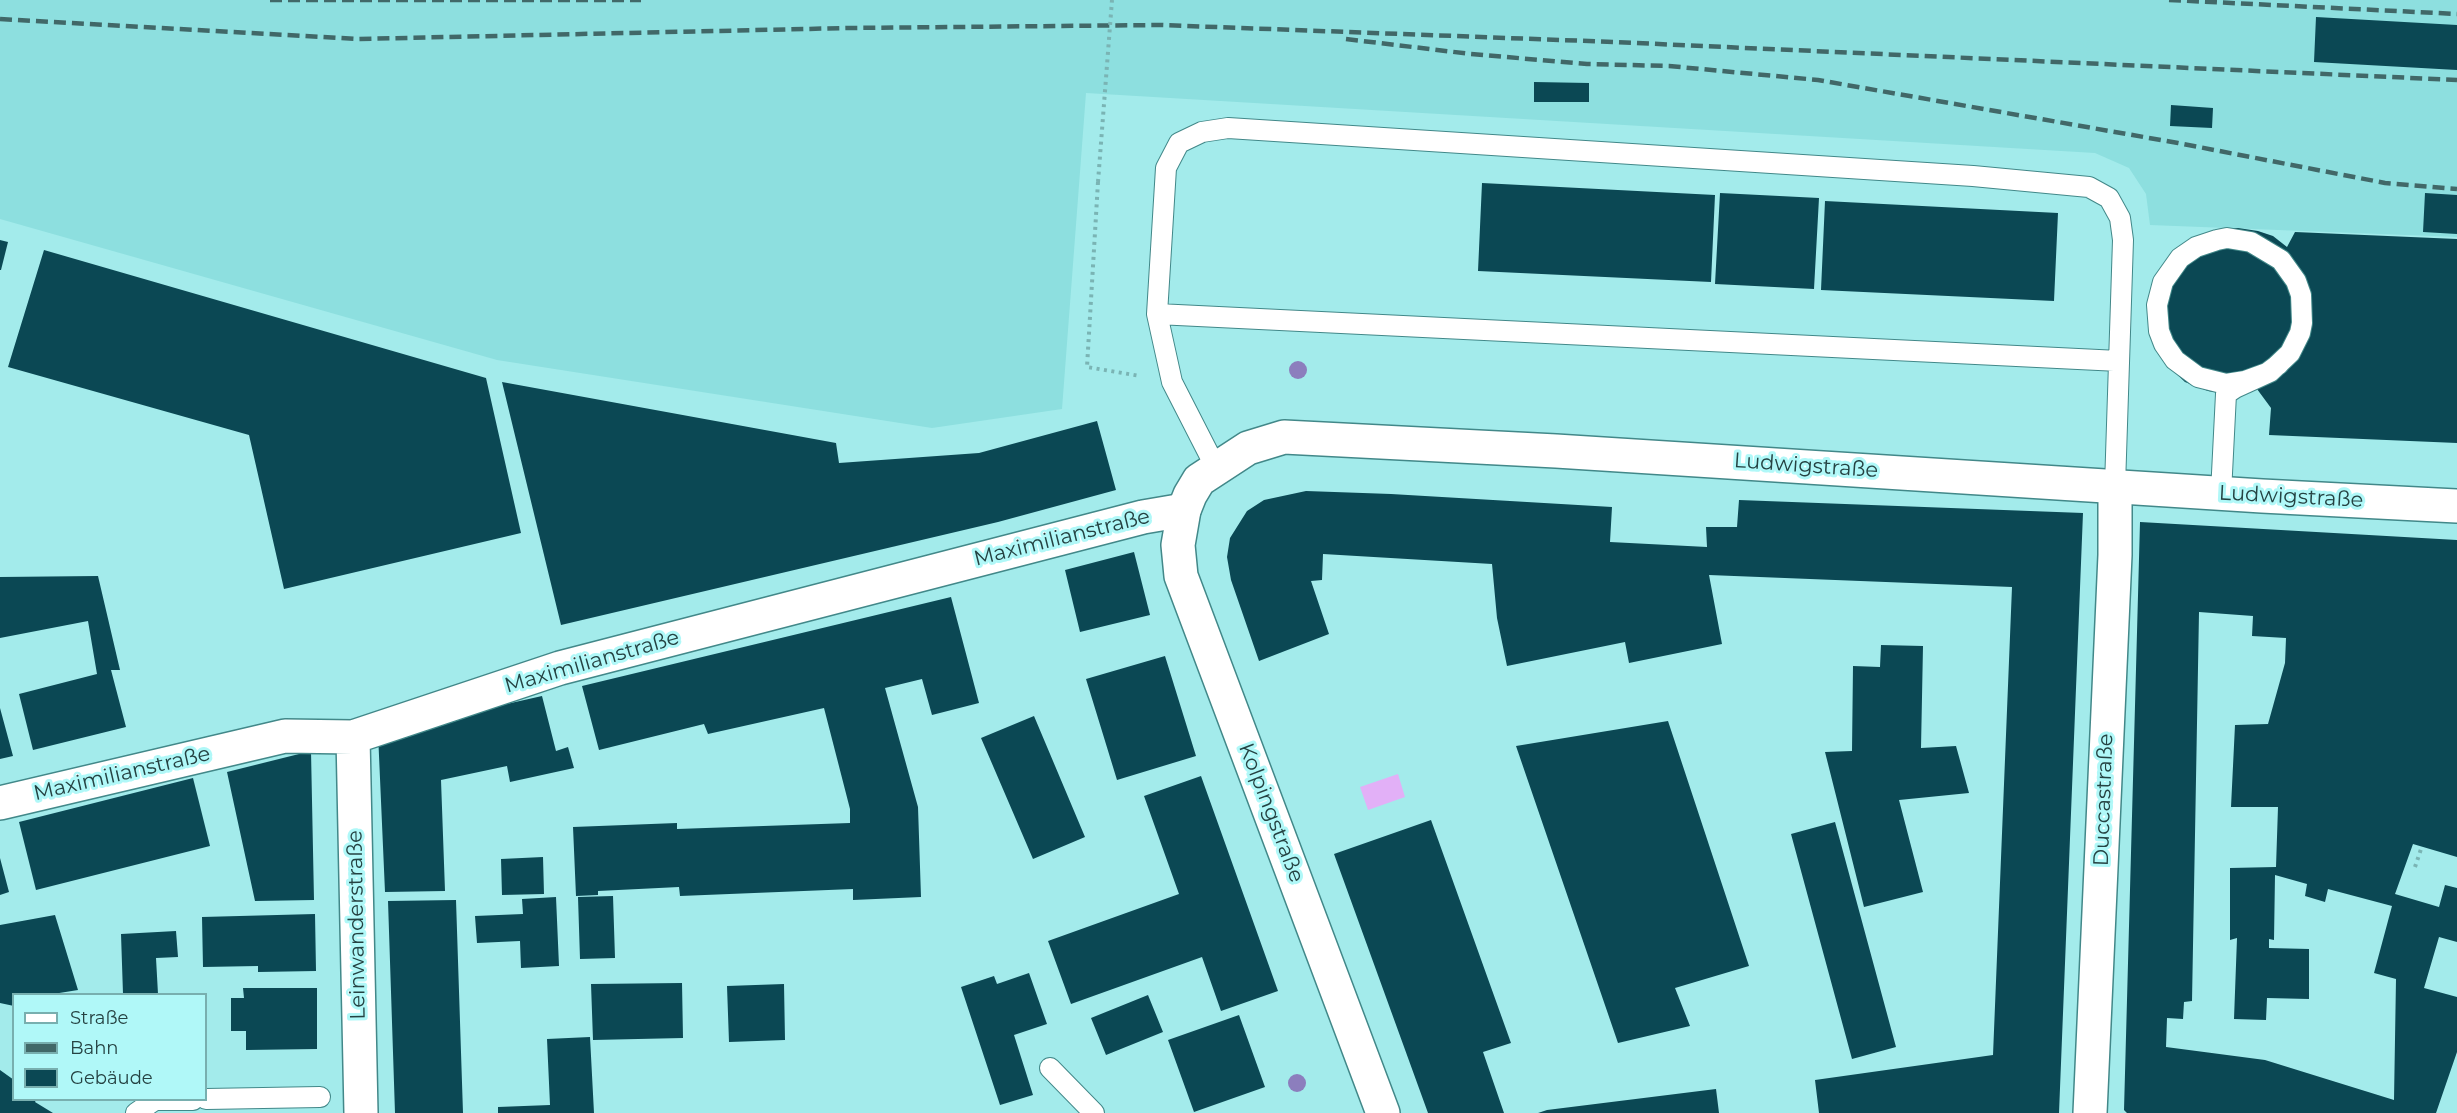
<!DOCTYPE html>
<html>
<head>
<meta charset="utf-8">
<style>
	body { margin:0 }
	#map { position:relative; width:2457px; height:1113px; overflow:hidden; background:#a3ebeb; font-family:Montserrat,sans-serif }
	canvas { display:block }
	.legend { position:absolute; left:12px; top:993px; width:195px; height:108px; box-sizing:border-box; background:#b0f8f8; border:2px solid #78afaf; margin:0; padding:8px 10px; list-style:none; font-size:18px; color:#254242 }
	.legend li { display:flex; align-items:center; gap:12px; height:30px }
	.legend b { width:30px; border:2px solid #78afaf }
</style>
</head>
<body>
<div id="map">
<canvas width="2457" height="1113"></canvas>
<ul class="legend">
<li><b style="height:8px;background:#fff"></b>Straße</li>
<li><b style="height:8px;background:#416868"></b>Bahn</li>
<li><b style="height:16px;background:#0b4854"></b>Gebäude</li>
</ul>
</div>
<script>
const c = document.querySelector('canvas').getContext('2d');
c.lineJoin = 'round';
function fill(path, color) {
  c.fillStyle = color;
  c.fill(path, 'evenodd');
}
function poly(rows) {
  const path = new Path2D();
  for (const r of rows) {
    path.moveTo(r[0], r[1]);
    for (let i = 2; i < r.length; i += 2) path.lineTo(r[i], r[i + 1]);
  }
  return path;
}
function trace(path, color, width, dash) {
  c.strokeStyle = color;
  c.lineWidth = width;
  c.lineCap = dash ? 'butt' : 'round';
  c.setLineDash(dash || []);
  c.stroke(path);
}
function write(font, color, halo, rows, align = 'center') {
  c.font = font + ' Montserrat,sans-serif';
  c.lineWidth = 6;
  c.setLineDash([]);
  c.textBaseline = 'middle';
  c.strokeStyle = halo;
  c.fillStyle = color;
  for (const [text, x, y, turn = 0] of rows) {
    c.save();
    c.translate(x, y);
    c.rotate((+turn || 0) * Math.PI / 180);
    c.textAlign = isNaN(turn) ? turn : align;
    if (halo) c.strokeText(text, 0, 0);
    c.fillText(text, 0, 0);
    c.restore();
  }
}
const built = poly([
	[0,0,2457,0,2457,237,2150,225,2146,194,2129,168,2095,153,1086,93,1062,409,932,428,497,360,0,219]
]);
const green = poly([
	[1398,774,1405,797,1368,810,1360,787]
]);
const building = poly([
	[2316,17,2457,25,2457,70,2314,62],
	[1534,82,1589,83,1589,102,1534,102],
	[2171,105,2213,108,2212,128,2170,126],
	[1482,183,1715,195,1711,282,1478,271],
	[1720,193,1819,198,1814,289,1715,284],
	[2425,193,2457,195,2457,234,2423,232],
	[1825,201,2058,213,2054,301,1821,290],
	[2238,228,2258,231,2273,236,2287,247,2295,232,2457,239,2457,443,2269,435,2271,408,2257,389,2226,394,2208,391,2185,382,2167,365,2151,304,2198,237,2218,229],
	[0,240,8,242,1,270,0,270],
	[44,250,486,378,521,533,284,589,249,435,8,367],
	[502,382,836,443,839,463,979,453,1097,421,1116,490,998,522,561,625],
	[1306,491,1391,494,1612,507,1610,542,1707,547,1706,527,1737,527,1739,500,2083,513,2059,1113,1819,1113,1815,1080,1993,1055,2012,587,1709,575,1722,644,1629,663,1625,642,1507,666,1497,618,1492,564,1323,554,1322,580,1311,581,1329,634,1259,661,1231,580,1227,557,1230,538,1247,511,1264,500],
	[2140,522,2457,540,2457,857,2413,844,2395,894,2439,907,2445,885,2457,888,2457,942,2439,937,2424,988,2457,997,2457,1052,2436,1113,2127,1113,2124,1110],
	[2199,612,2253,616,2252,636,2286,638,2285,663,2268,724,2235,725,2231,807,2278,807,2276,867,2230,868,2230,940,2237,938,2234,1019,2266,1020,2267,998,2309,999,2309,949,2269,948,2269,939,2274,940,2275,875,2307,884,2305,896,2325,902,2328,889,2392,906,2374,973,2396,979,2394,1100,2265,1060,2166,1047,2167,1018,2183,1019,2184,1002,2192,1001],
	[1134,552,1150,615,1080,632,1065,570],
	[98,576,120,670,111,670,126,727,33,750,19,694,97,674,88,621,0,638,0,577],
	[951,597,979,703,932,715,922,679,885,688,918,807,921,897,853,900,853,889,680,896,679,887,598,891,598,895,576,896,573,827,677,823,677,829,850,823,850,809,824,708,708,734,704,724,599,750,582,686],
	[1881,645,1923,646,1921,748,1956,746,1969,793,1899,800,1923,892,1864,907,1825,752,1852,751,1853,666,1880,667],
	[1165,656,1196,756,1117,780,1086,679],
	[542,696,556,751,568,747,574,768,510,782,507,766,441,780,445,891,385,892,378,733],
	[0,708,13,756,0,759],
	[1034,716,1085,837,1033,859,981,738],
	[1668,721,1749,966,1675,988,1690,1026,1618,1043,1516,746],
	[311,751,314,900,255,901,227,772],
	[1201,776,1278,991,1221,1011,1202,957,1071,1004,1048,941,1179,894,1144,796],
	[193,778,210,846,36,890,19,822],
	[1431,820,1511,1043,1483,1052,1504,1113,1428,1113,1334,854],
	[1835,822,1896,1047,1852,1059,1791,834],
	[543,857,544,894,502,895,501,859],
	[0,858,9,892,0,895],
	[613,896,615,958,580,959,578,897],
	[556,897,559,966,521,968,520,941,477,943,475,916,523,914,522,899],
	[456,900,463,1113,395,1113,388,901],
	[315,914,316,971,258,972,258,966,203,967,202,917],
	[55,915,78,990,53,994,14,994,14,1006,0,1003,0,925],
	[176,931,178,957,156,958,158,994,123,994,121,934],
	[1029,973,1047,1024,1014,1035,1033,1095,1000,1105,961,987,994,976,997,984],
	[682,983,683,1038,593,1040,591,984],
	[784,984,785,1040,729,1042,727,986],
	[243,988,317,988,317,1049,246,1050,246,1031,231,1031,231,998,244,998],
	[1148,995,1163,1032,1106,1055,1091,1018],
	[1239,1015,1265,1087,1194,1112,1168,1040],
	[590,1037,594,1113,498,1113,498,1107,550,1105,547,1039],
	[0,1070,14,1080,14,1100,36,1100,35,1102,53,1113,0,1113],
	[1716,1089,1719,1113,1538,1113,1547,1110]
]);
const path = poly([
	[1098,182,1087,367,1140,376],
	[2415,867,2422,846]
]);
const lane = poly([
	[1157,314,2119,361],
	[1216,468,1172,382,1157,314,1166,168,1179,143,1202,132,1228,128,1973,176,2089,187,2109,198,2120,218,2123,240,2115,486],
	[2221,493,2226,394,2235,388,2270,372,2290,353,2300,333,2302,323,2301,295,2296,281,2281,260,2251,242,2227,238,2217,240,2196,247,2180,258,2163,282,2157,305,2159,331,2164,344,2175,360,2198,377,2226,384,2245,381,2267,373,2279,364],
	[1050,1068,1094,1113],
	[206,1099,320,1097],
	[136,1113,155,1100,193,1100]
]);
const street = poly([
	[353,737,361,1113],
	[0,803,285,736,353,737,560,668,1143,517,1184,510],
	[2090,1113,2115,555,2115,486]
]);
const secondary = poly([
	[1383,1113,1181,576,1178,545,1184,510,1190,495,1199,480,1248,448,1284,437,1556,451,2262,496,2457,506]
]);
const rail = poly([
	[270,0,641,0],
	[2169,0,2457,14],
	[0,19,358,39,849,28,1162,25,1614,42,2457,80],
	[1346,39,1471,54,1587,64,1669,66,1818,80,2178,143,2385,183,2457,189]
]);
const pathBridge = poly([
	[1098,182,1112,0]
]);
const trees = [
	[1298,370],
	[1297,1083]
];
const streetNames = [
	["Ludwigstraße",1806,466,4],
	["Ludwigstraße",2291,497,3],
	["Maximilianstraße",1062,538,-14],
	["Maximilianstraße",592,662,-16],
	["Maximilianstraße",122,774,-13],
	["Duccastraße",2104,800,-88],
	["Kolpingstraße",1271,813,69],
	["Leinwanderstraße",357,925,-91]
];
fill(built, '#8ddfdf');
fill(green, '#e2b0f7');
fill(building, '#0b4854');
trace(lane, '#428889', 22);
trace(street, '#428889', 36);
trace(secondary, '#428889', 36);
trace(path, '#7ab4b4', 4, [3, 4.5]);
trace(lane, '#fff', 20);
trace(street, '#fff', 33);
trace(secondary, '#fff', 33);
trace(rail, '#416868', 4.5, [12, 6]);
trace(pathBridge, '#7ab4b4', 4, [3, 4.5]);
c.fillStyle = '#8c7ebd';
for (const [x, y] of trees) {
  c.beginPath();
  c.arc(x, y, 9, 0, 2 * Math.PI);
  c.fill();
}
write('21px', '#254242', '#b0f8f8', streetNames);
</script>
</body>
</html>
